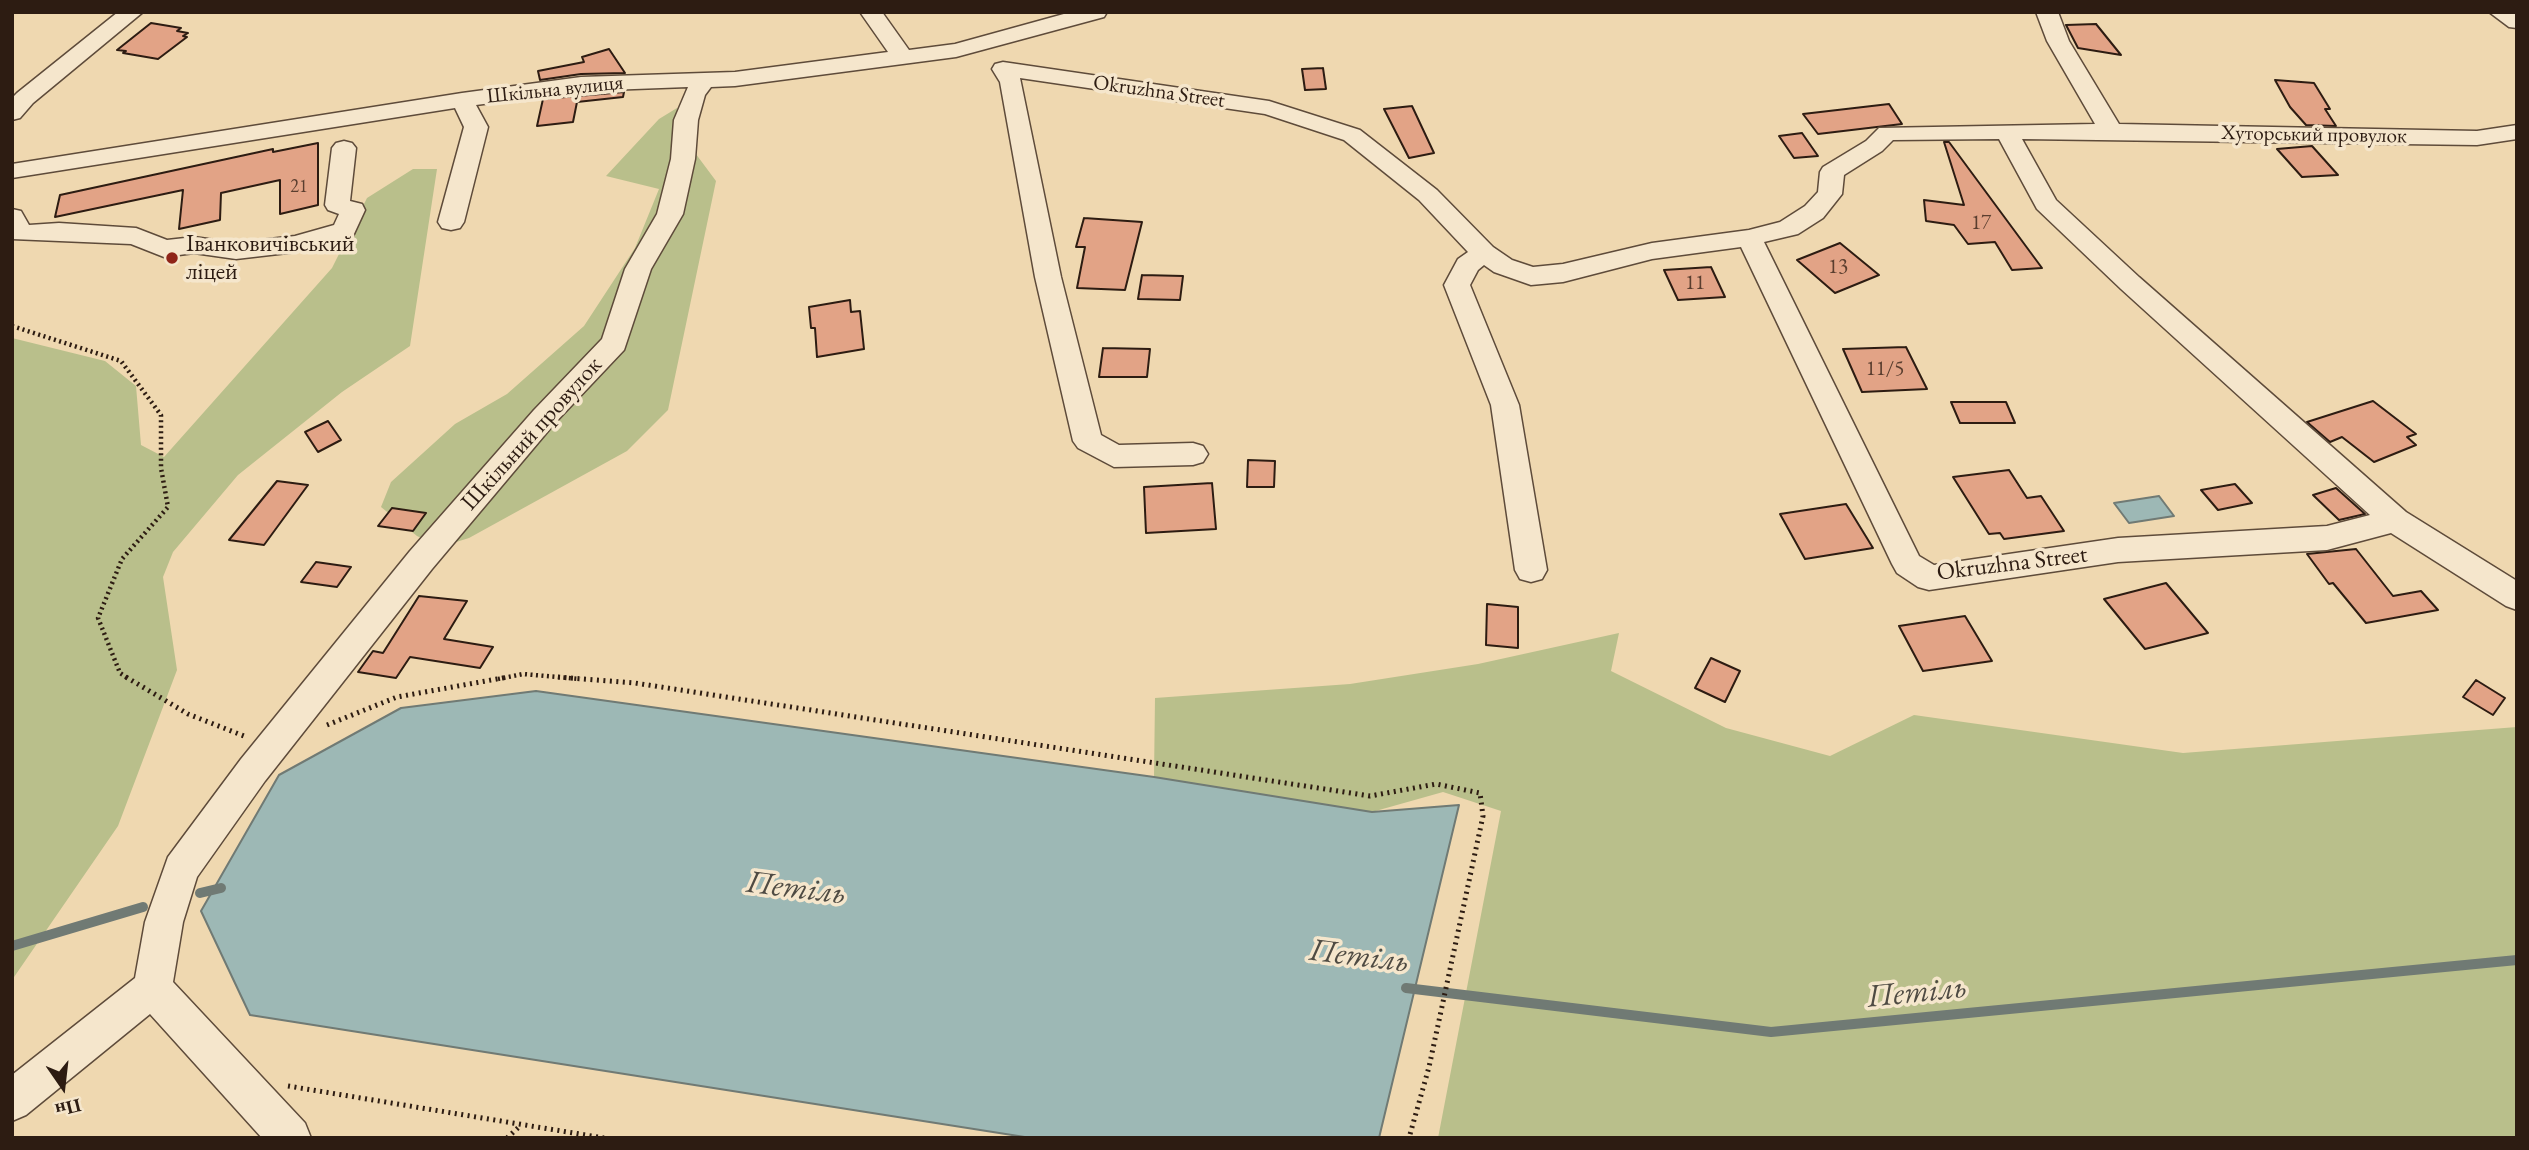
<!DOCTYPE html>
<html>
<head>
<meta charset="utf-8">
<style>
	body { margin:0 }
	#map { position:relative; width:2529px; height:1150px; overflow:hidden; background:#efd8b0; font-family:"EB Garamond",serif }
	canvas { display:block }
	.frame { position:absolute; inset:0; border:14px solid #2d1c12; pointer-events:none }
	.north { position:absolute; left:28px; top:1052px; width:70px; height:70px; -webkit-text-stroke:5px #f5e6cc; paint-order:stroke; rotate:166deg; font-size:19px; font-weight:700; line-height:28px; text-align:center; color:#2d1c12 }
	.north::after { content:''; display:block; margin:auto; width:24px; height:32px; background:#2d1c12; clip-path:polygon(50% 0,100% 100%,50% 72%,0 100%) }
</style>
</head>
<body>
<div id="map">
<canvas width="2529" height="1150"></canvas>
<div class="frame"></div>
<div class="north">Пн</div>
</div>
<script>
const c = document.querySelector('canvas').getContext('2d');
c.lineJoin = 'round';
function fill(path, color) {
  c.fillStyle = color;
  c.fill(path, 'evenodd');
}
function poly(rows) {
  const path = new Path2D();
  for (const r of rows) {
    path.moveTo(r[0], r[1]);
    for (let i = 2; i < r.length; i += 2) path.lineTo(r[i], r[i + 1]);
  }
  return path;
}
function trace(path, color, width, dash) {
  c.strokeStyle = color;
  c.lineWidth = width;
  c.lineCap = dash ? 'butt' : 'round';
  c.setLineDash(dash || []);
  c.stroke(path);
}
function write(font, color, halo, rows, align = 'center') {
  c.font = font + ' "EB Garamond",serif';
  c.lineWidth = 7;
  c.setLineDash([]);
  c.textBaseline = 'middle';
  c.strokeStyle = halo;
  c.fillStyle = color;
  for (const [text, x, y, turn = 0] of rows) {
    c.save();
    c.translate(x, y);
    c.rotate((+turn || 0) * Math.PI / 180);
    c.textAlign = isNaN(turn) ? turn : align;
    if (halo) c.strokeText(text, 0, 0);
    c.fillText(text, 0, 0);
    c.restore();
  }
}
const green = poly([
	[677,108,681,134,716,181,668,410,627,451,469,538,440,547,417,536,381,507,391,482,455,424,507,394,584,326,635,248,659,189,606,176,659,119],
	[413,169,437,169,410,346,342,392,238,475,173,552,163,577,177,670,118,826,12,980,12,338,105,361,136,386,141,445,164,457,332,268,367,198],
	[1619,633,1611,671,1726,728,1830,756,1914,715,2183,753,2517,727,2517,1138,1438,1138,1501,811,1443,792,1372,812,1154,777,1155,698,1350,684,1478,664]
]);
const water = poly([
	[2159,496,2174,516,2129,523,2114,503,2159,496],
	[536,691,1154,777,1372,812,1459,805,1379,1138,1031,1138,250,1015,201,911,279,775,401,708,536,691]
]);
const stream = poly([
	[200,893,221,888],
	[12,946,143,907],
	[1406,988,1771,1032,2517,960]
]);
const building = poly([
	[151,23,181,28,177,31,188,33,183,36,187,37,158,59,123,53,126,51,117,50,151,23],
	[2096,24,2121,55,2078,48,2066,25,2096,24],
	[609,49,625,73,581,74,540,80,538,71,584,62,582,57,609,49],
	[1323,68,1326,89,1305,90,1302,69,1323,68],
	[2275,80,2314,83,2330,109,2325,109,2336,126,2306,125,2290,107,2275,80],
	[624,92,623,97,577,102,573,122,537,126,543,99,624,92],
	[1889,104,1902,124,1818,134,1803,114,1889,104],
	[1412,106,1434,153,1409,158,1384,109,1412,106],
	[1802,133,1818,156,1794,158,1779,136,1802,133],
	[1944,142,1949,142,2042,268,2012,270,1995,242,1968,244,1954,225,1926,221,1924,200,1964,205,1944,142],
	[318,143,318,205,280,214,280,180,221,193,220,220,179,229,183,190,55,217,60,195,273,149,273,152,318,143],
	[2312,146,2338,175,2302,177,2277,149,2312,146],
	[1084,218,1142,222,1125,290,1077,288,1085,247,1076,247,1084,218],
	[1840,243,1879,275,1835,293,1797,260,1840,243],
	[1711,267,1725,297,1678,300,1664,270,1711,267],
	[1142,275,1183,276,1180,300,1138,299,1142,275],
	[850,300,851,312,860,311,864,349,817,357,815,328,811,328,809,307,850,300],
	[1906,347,1927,389,1862,392,1843,349,1906,347],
	[1103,348,1150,349,1147,377,1099,377,1103,348],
	[2373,401,2416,434,2407,437,2416,445,2374,462,2342,437,2330,442,2307,422,2373,401],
	[1951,402,2006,402,2015,423,1960,423,1951,402],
	[328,421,341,440,318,452,305,432,328,421],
	[1248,460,1275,461,1274,487,1247,487,1248,460],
	[2009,470,2027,498,2041,496,2064,531,2004,539,2000,533,1989,534,1953,477,2009,470],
	[277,481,308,485,264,545,229,540,277,481],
	[1212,483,1216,529,1146,533,1144,487,1212,483],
	[2235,484,2252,503,2218,510,2201,490,2235,484],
	[2336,488,2365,514,2339,520,2313,495,2336,488],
	[1846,504,1873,548,1805,559,1780,514,1846,504],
	[392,508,426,513,413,531,378,526,392,508],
	[2356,549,2393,596,2421,591,2438,610,2366,623,2333,583,2329,584,2307,554,2356,549],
	[316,562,351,567,337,587,301,582,316,562],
	[2166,583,2208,633,2145,649,2104,599,2166,583],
	[419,596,467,601,444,639,493,647,480,668,410,657,396,678,358,672,373,651,383,653,419,596],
	[1487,604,1518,607,1518,648,1486,645,1487,604],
	[1965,616,1992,661,1923,671,1899,626,1965,616],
	[1711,658,1740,671,1725,702,1695,688,1711,658],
	[2476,680,2505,698,2493,715,2463,697,2476,680]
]);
const pathFar1 = poly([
	[12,326,121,361,161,415,161,468,168,507,122,559,98,618,120,673,129,679],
	[498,679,523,674,580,679]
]);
const path = poly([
	[126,677,188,714,244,736],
	[558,677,635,683,1370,796,1436,784,1480,793,1483,816,1429,1067,1409,1138],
	[327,725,397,697,508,677],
	[288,1086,604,1138],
	[507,1138,521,1125]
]);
const minor = poly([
	[118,12,143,12,33,103,20,118,12,120,12,98,17,93,118,12],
	[860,12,882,12,909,50,955,44,1071,12,1107,12,1104,17,956,57,735,86,711,87,705,95,698,120,695,159,683,214,651,269,624,350,554,424,432,569,265,781,197,877,183,922,173,982,305,1123,311,1138,262,1138,150,1014,26,1115,12,1121,12,1075,135,978,145,922,168,857,241,759,410,551,534,410,602,339,625,269,657,214,671,159,674,120,688,87,581,91,476,105,488,127,464,222,460,228,451,230,442,228,438,222,464,127,455,108,12,178,12,164,462,93,581,77,735,72,888,52,860,12],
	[2036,12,2058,12,2069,41,2119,124,2477,131,2517,125,2517,139,2477,145,2022,139,2056,200,2139,277,2406,512,2517,581,2517,610,2506,606,2391,533,2327,550,2118,562,1929,590,1918,587,1897,573,1892,564,1741,247,1652,259,1563,282,1531,285,1494,272,1484,265,1478,270,1470,285,1519,405,1547,570,1542,579,1531,582,1520,579,1515,570,1491,405,1444,285,1458,259,1468,252,1419,200,1344,140,1265,114,1020,78,1061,277,1101,435,1119,445,1193,443,1203,446,1208,454,1203,462,1193,465,1114,467,1078,448,1073,441,1035,277,1000,82,992,69,995,64,1003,62,1269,101,1360,130,1437,190,1493,247,1512,260,1533,267,1563,264,1652,243,1749,230,1780,222,1805,206,1818,192,1820,172,1823,167,1866,141,1879,128,2095,124,2047,41,2036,12],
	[1999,139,2037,209,2121,289,2370,515,2327,526,2118,538,1934,565,1919,556,1764,242,1798,234,1823,218,1842,194,1844,175,1882,151,1893,140,1999,139],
	[2489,12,2517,13,2517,28,2509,27,2489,12],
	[344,141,352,143,356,148,350,201,362,204,365,210,353,236,296,252,236,259,194,253,164,257,131,244,12,239,12,209,21,211,29,225,59,223,136,228,167,240,194,237,236,243,295,236,334,225,339,214,328,210,325,205,332,148,336,143,344,141]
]);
const markers = [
	[172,258,7,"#8f2418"]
];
const farNumbernames = [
	["21",299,187]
];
const farStreetnames = [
	["Шкільна вулиця",555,90,-6],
	["Okruzhna Street",1159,92,8],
	["Хуторський провулок",2314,135,1]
];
const numberNames = [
	["17",1981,223],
	["13",1838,267],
	["11",1695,283],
	["11/5",1885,369]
];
const poiNames = [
	["Іванковичівський",186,244],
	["ліцей",186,272]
];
const streetNames = [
	["Шкільний провулок",532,434,-48],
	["Okruzhna Street",2012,564,-7]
];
const nearWaternames = [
	["Петіль",796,889,7],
	["Петіль",1359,957,7],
	["Петіль",1917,993,-6]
];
fill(green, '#b9bf8b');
fill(water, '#9db8b5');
trace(water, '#707a74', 2);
trace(stream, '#707a74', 10);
fill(building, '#e2a386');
trace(building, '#2d1c12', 2);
trace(minor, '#5e4b3a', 3);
trace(pathFar1, '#2d1c12', 4.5, [2, 3.5]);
trace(path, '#2d1c12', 5, [2, 4.5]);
fill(minor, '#f5e6cc');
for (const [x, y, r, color] of markers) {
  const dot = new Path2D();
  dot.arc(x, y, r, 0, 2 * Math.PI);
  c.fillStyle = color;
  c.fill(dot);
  trace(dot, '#f5e6cc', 2.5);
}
write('18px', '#5a3e2f', null, farNumbernames);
write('21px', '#2d1c12', '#f5e6cc', farStreetnames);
write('21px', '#5a3e2f', null, numberNames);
write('24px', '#2d1c12', '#f5e6cc', poiNames, 'left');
write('24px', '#2d1c12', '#f5e6cc', streetNames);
write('italic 32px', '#4f4b43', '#f5e6cc', nearWaternames);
</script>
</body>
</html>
